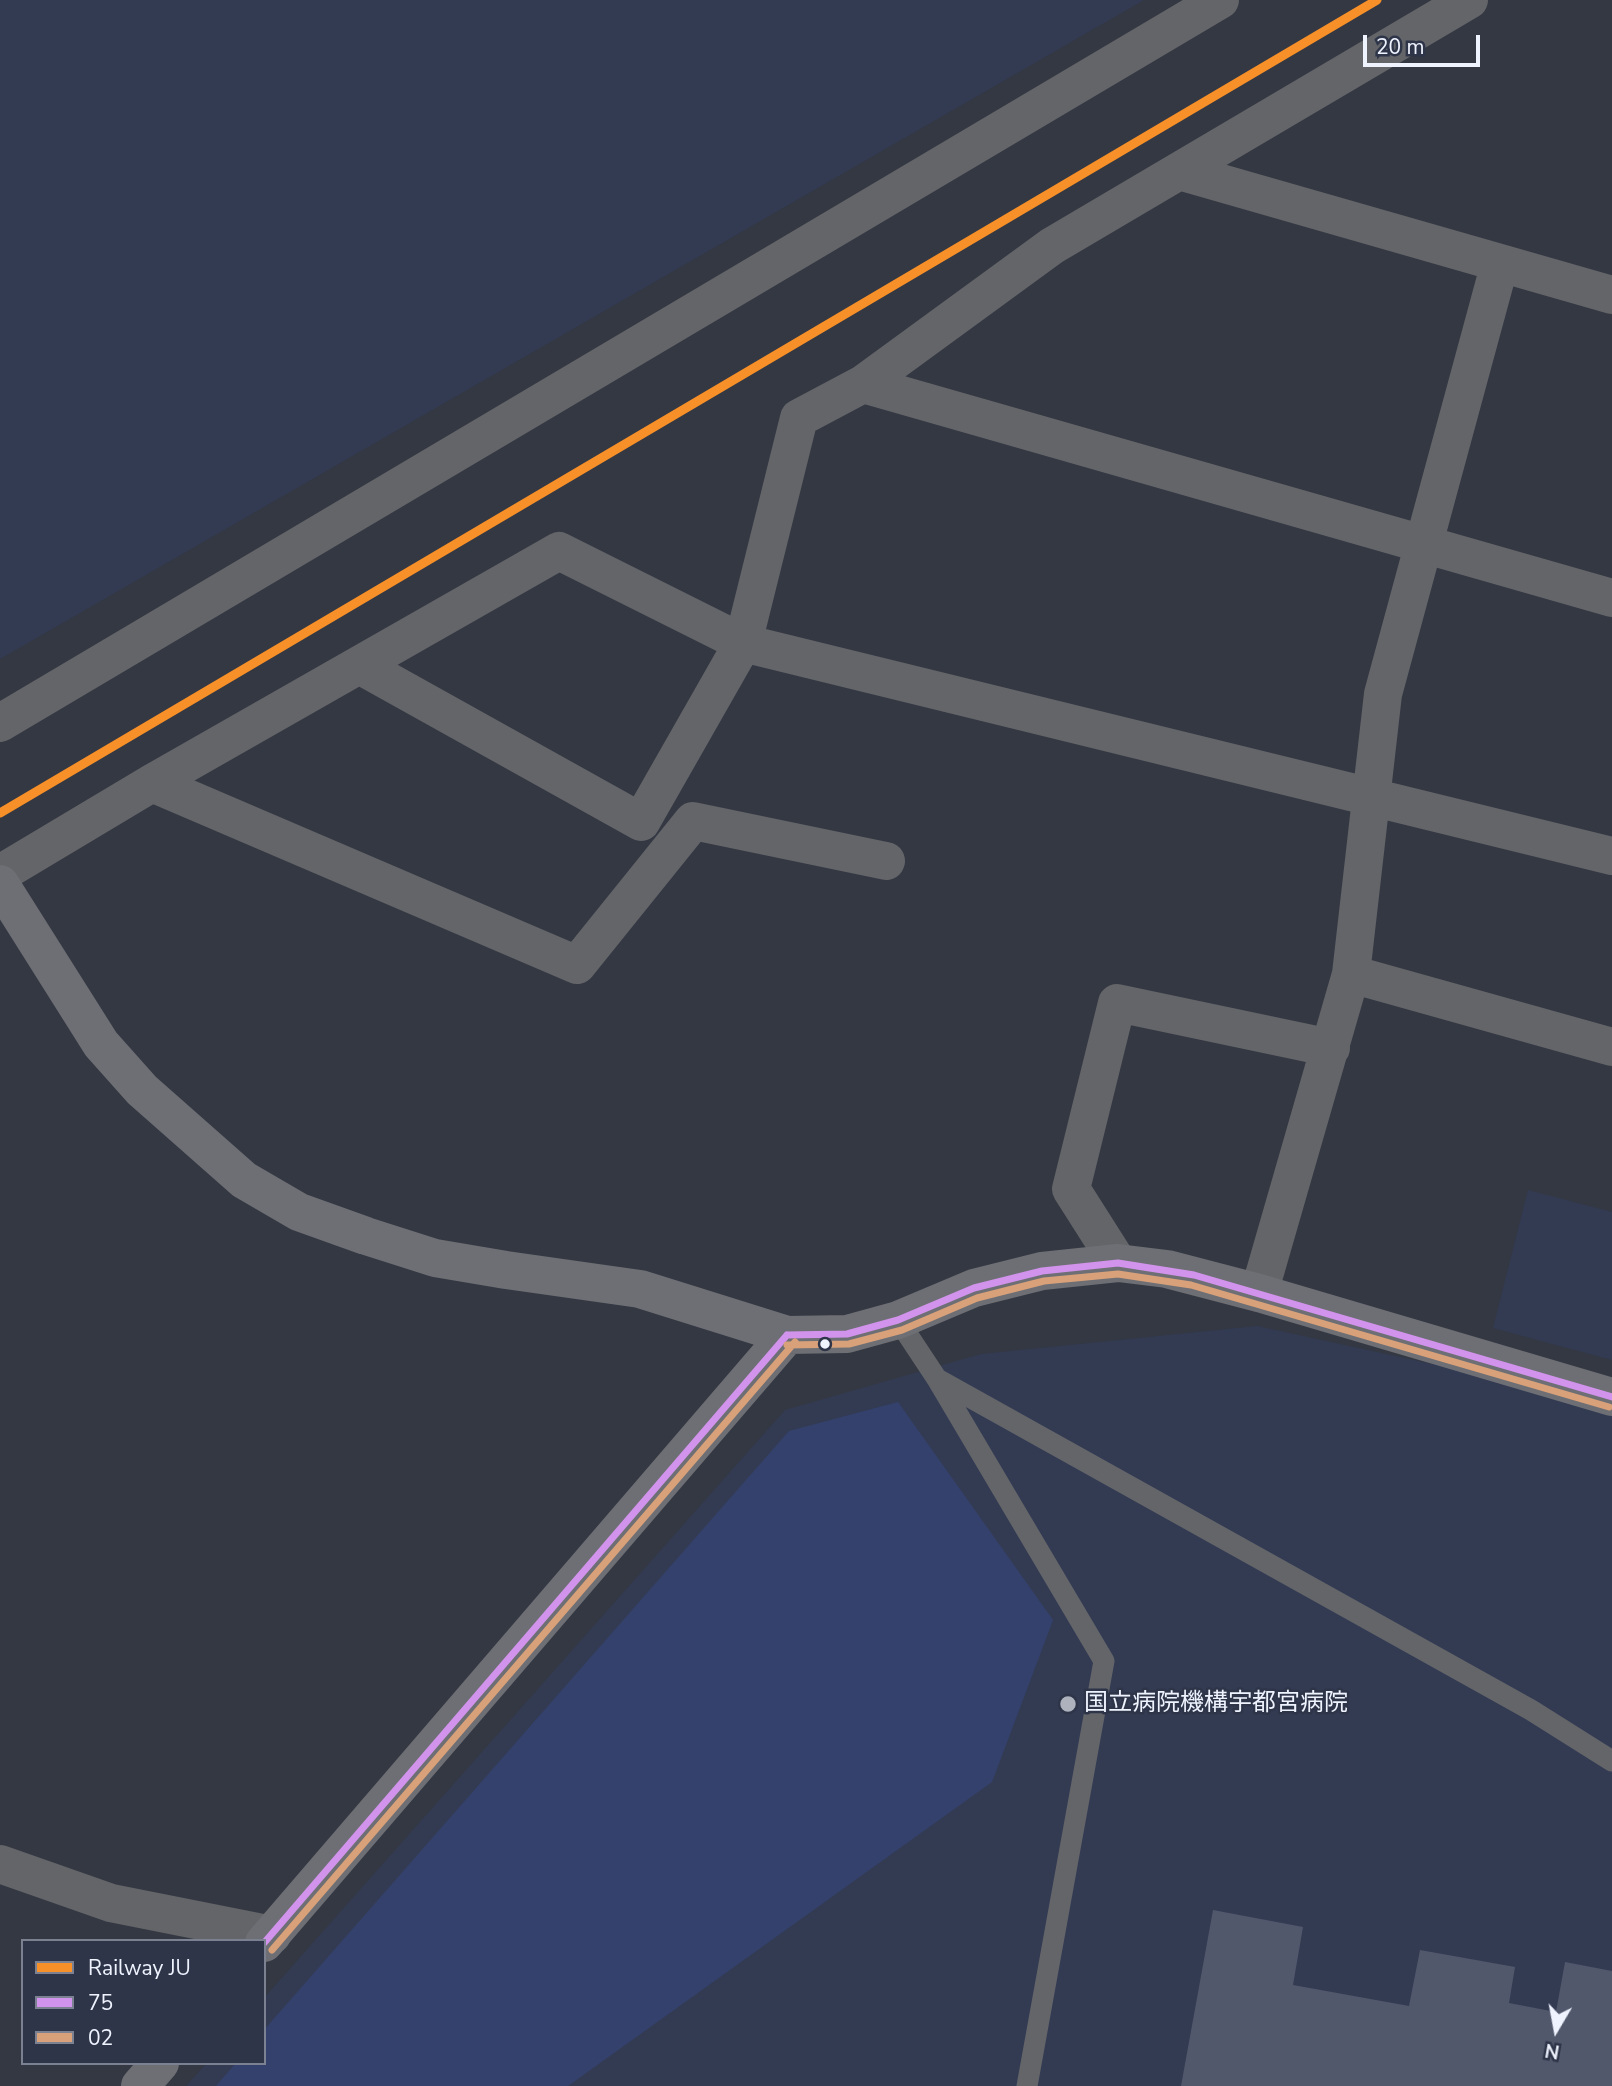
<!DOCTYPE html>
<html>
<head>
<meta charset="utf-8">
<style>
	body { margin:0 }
	#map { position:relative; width:1612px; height:2086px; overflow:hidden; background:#343843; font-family:"Nunito Sans",sans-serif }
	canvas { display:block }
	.legend { position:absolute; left:21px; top:1939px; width:245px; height:126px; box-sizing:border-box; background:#2e3549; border:2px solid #7b8191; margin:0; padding:9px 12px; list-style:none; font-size:21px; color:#eff3fe }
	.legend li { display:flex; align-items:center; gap:14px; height:35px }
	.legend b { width:35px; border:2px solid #7b8191 }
	.north { position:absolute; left:1521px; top:1995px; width:70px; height:70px; -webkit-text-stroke:5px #2e3549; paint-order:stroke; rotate:190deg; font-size:19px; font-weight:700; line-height:28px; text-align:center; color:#eff3fe }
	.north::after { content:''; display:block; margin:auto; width:24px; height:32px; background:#eff3fe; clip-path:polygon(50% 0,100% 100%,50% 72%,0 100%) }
	.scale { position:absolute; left:1363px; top:35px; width:117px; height:32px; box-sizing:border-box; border:4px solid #eff3fe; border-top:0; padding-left:9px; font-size:21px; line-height:24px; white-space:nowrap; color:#eff3fe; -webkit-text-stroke:5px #2e3549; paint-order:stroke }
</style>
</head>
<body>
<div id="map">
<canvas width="1612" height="2086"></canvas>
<ul class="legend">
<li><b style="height:9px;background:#f79028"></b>Railway JU</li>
<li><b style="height:9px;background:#d193ec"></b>75</li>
<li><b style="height:9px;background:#d9a179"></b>02</li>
</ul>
<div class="north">N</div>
<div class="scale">20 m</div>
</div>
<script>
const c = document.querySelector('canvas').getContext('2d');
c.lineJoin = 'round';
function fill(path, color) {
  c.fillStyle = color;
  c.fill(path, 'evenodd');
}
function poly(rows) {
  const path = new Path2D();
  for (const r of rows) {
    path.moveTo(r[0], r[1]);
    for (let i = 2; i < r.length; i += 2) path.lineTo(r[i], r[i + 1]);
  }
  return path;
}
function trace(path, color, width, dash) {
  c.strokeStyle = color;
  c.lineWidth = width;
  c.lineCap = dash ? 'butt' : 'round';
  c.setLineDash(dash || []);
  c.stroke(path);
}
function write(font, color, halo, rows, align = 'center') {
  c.font = font + ' "Nunito Sans","Noto Sans JP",sans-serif';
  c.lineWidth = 5;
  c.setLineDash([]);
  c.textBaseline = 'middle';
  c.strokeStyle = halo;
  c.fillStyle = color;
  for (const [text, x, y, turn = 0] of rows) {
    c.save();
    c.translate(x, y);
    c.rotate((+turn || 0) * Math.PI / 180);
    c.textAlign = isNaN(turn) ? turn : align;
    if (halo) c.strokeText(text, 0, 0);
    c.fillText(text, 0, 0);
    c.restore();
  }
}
const built = poly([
	[0,0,1144,0,0,659],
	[1528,1190,1612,1212,1612,1360,1493,1328],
	[1257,1326,1612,1403,1612,2086,186,2086,207,2063,264,2063,264,1998,785,1410,981,1354]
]);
const green = poly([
	[898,1402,1053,1620,992,1782,568,2086,216,2086,236,2063,264,2063,264,2030,789,1431]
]);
const building = poly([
	[1213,1910,1303,1927,1293,1985,1409,2006,1420,1950,1515,1967,1509,2003,1556,2012,1565,1962,1612,1971,1612,2086,1181,2086]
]);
const lane = poly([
	[898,1320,937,1379,1104,1661,1027,2086],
	[939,1380,1531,1710,1612,1761]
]);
const street = poly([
	[1179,171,1612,295],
	[863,384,1612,598],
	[361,666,641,822,743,643,799,418,863,384,1052,246,1469,0],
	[0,723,1220,0],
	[152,783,577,965,693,821,886,861],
	[0,874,152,783,559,551,743,643,1612,856],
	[1351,974,1612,1047],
	[1118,1263,1071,1189,1117,1003,1331,1048],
	[1259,1293,1351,974,1383,694,1500,263],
	[0,1864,111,1903,272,1935]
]);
const secondary = poly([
	[0,884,101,1044,142,1090,244,1180,299,1212,366,1236,435,1258,506,1270,640,1289,787,1335,847,1334,898,1320,974,1288,1042,1271,1118,1263,1167,1269,1259,1293,1612,1397],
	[264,1943,787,1335],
	[140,2086,160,2063]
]);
const bus1 = poly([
	[787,1335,847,1334,898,1320,974,1288,1042,1271,1118,1263,1194,1275,1612,1397],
	[264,1943,787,1335]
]);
const bus2 = poly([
	[787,1345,849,1344,902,1330,977,1298,1044,1281,1118,1274,1191,1285,1609,1407],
	[272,1950,795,1342]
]);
const rail1 = poly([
	[0,813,1377,0]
]);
const markers = [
	[825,1344,6,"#eff3fe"],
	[1068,1704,9,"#aeb2bd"]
];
const poiNames = [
	["国立病院機構宇都宮病院",1084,1704]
];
fill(built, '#333b53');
fill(green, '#34416d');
fill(building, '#52586c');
trace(lane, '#646569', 21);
trace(street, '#646569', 38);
trace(secondary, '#6e6f74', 38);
trace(bus1, '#d193ec', 7);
trace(bus2, '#d9a179', 7);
trace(rail1, '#f79028', 9);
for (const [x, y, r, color] of markers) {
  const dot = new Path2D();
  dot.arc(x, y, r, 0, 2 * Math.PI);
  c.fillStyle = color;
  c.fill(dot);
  trace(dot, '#2e3549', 2.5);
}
write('24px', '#eff3fe', '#2e3549', poiNames, 'left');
</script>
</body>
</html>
